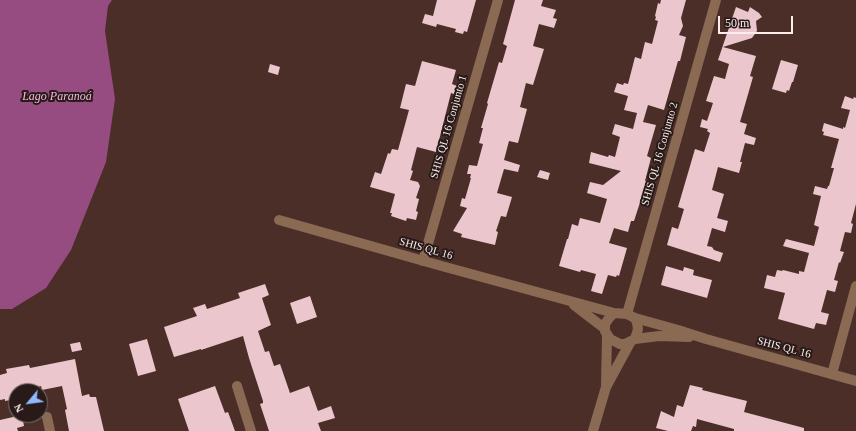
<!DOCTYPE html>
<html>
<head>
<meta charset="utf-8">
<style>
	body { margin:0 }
	#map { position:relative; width:856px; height:431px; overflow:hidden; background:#4b2e28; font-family:"Times New Roman",serif }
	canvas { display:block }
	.north { position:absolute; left:8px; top:383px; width:40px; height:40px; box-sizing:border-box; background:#271a18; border:1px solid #7d6e6c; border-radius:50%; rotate:241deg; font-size:11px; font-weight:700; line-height:16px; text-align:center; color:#fdedea }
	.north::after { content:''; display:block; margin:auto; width:14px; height:18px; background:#8fb8fd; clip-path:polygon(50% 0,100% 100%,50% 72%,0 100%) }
	.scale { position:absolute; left:718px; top:16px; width:75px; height:18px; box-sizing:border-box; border:2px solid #fdedea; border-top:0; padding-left:5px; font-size:12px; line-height:14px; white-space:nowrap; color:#fdedea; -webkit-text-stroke:3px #271a18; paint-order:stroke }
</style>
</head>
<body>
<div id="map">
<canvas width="856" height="431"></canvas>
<div class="north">N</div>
<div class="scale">50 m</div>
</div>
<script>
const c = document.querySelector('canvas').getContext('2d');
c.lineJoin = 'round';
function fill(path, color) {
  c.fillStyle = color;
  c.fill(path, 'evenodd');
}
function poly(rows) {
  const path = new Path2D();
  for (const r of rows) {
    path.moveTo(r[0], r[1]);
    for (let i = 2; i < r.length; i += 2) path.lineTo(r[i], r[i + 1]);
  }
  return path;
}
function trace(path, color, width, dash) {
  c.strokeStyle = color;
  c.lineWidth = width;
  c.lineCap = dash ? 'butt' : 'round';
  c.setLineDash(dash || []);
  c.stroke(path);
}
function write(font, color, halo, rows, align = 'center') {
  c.font = font + ' "Times New Roman",serif';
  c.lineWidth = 4;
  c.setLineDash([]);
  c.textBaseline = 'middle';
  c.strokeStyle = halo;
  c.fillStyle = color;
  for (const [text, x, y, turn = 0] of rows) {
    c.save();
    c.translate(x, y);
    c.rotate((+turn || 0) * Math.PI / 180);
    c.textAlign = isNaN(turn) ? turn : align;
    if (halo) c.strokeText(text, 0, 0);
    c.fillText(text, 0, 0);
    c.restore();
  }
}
const water = poly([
	[0,0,112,0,108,6,105,31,115,99,106,162,71,250,46,288,12,309,0,309]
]);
const building = poly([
	[437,0,476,0,467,32,464,31,463,34,455,32,456,29,437,24,436,27,422,23,425,14,433,16],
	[515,0,543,0,541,6,556,10,553,18,557,19,554,28,539,24,533,46,544,49,533,85,526,83,520,107,527,109,518,143,509,141,504,160,520,165,518,172,504,169,497,193,512,197,506,217,501,216,496,231,498,232,495,245,461,237,462,234,453,231,467,208,460,206,462,198,465,199,471,178,470,178,471,174,467,174,469,165,477,166,483,144,479,143,483,128,481,128,488,104,487,103,499,62,502,63,507,46,503,44],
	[661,0,686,0,681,18,683,26,679,35,686,37,680,61,678,61,664,110,648,105,643,122,656,125,647,156,651,158,645,181,647,181,634,221,631,221,628,232,614,228,609,243,627,248,619,276,617,275,616,277,608,275,602,294,591,291,596,274,581,270,580,272,559,266,567,239,568,239,572,224,578,226,580,218,600,223,607,199,587,193,590,182,603,185,621,171,589,163,591,152,608,157,609,155,615,157,620,137,612,134,615,124,633,129,637,113,624,110,628,96,614,92,617,83,623,85,624,83,628,84,635,57,641,59,645,42,652,44,658,21,655,20,656,17,655,16,658,3,660,4],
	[736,7,748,12,750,7,759,13,762,17,756,21,757,31,752,38,723,47,756,56,750,76,753,77,740,122,747,124,744,134,756,138,754,145,745,143,740,162,742,162,739,173,718,167,712,190,724,194,717,218,728,221,725,232,712,228,707,246,712,247,714,250,723,253,720,262,667,245,672,227,678,229,684,209,678,207,695,149,704,152,710,133,707,131,708,129,700,127,702,119,707,121,713,103,706,101,714,76,725,79,729,64,718,60],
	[781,60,798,65,793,82,792,82,789,91,787,90,786,93,772,89],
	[422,61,456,70,452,84,457,86,454,94,451,93,436,152,417,147,411,170,413,171,410,180,418,182,420,186,416,198,419,199,416,211,418,212,416,220,407,218,406,221,391,216,392,213,390,213,395,194,370,187,375,172,381,174,388,153,390,154,392,149,398,150,409,110,400,108,406,84,415,86],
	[270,64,280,67,278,75,268,72],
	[845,96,853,99,854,97,856,98,856,204,851,223,853,224,851,233,845,232,840,251,844,252,840,263,839,262,834,280,838,281,835,292,827,290,821,312,829,314,826,325,816,323,814,329,778,319,785,293,764,288,767,275,775,277,777,270,782,271,783,270,799,274,799,271,804,272,809,253,783,246,786,239,814,246,819,227,814,225,821,196,813,194,815,186,827,189,828,186,829,186,834,168,831,168,839,139,823,135,824,132,822,131,824,123,843,129,843,127,845,128,850,110,841,108],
	[540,170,550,173,548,180,537,177],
	[666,266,683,271,684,267,694,270,693,275,712,280,707,298,661,285],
	[265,284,269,295,262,298,271,325,258,331,265,352,269,351,274,366,280,364,290,393,309,386,318,411,331,406,335,418,318,423,321,431,269,431,260,404,263,403,263,401,249,358,243,336,201,350,201,349,174,357,164,327,197,316,193,308,205,304,207,309,240,298,238,293],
	[310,296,317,317,297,324,290,303],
	[147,339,156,371,138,376,129,344],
	[80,342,82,350,72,352,70,344],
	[75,359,82,396,89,394,90,397,96,397,104,431,69,431,65,410,67,409,62,386,42,390,41,386,24,389,24,391,16,391,16,399,5,401,5,399,0,400,0,375,7,373,6,369,29,365,30,368],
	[690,385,703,388,702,390,747,401,744,412,804,428,804,431,734,431,734,429,697,419,696,427,693,426,691,431,668,431,656,428,661,411,674,417,677,405,683,407],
	[215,386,225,413,228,412,235,431,189,431,178,399],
	[22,415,24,426,17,428,18,431,0,431,0,420]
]);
const minor = poly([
	[423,261,498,0],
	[627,314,716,0],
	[832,374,856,286],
	[237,386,251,431],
	[47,417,50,431]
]);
const tertiary = poly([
	[279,220,438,265,614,313,627,314,635,318,637,323,638,329,635,339,625,344,620,344,610,339,605,331,605,324,609,318,614,313],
	[574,305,604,328],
	[635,318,678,330,706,339,856,381],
	[635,339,659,336,689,337],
	[606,385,607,335],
	[593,431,606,387,631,341]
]);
const streetNames = [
	["SHIS QL 16 Conjunto 1",449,127,-74],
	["SHIS QL 16 Conjunto 2",660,154,-74],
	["SHIS QL 16",426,249,16],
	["SHIS QL 16",784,348,15]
];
const waterNames = [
	["Lago Paranoá",57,97]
];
fill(water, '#964b81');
fill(building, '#ecc6cd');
trace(minor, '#8a6a52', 10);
trace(tertiary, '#8a6a52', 10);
write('11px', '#fdedea', '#271a18', streetNames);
write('italic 12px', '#f6b7e1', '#271a18', waterNames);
</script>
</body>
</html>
